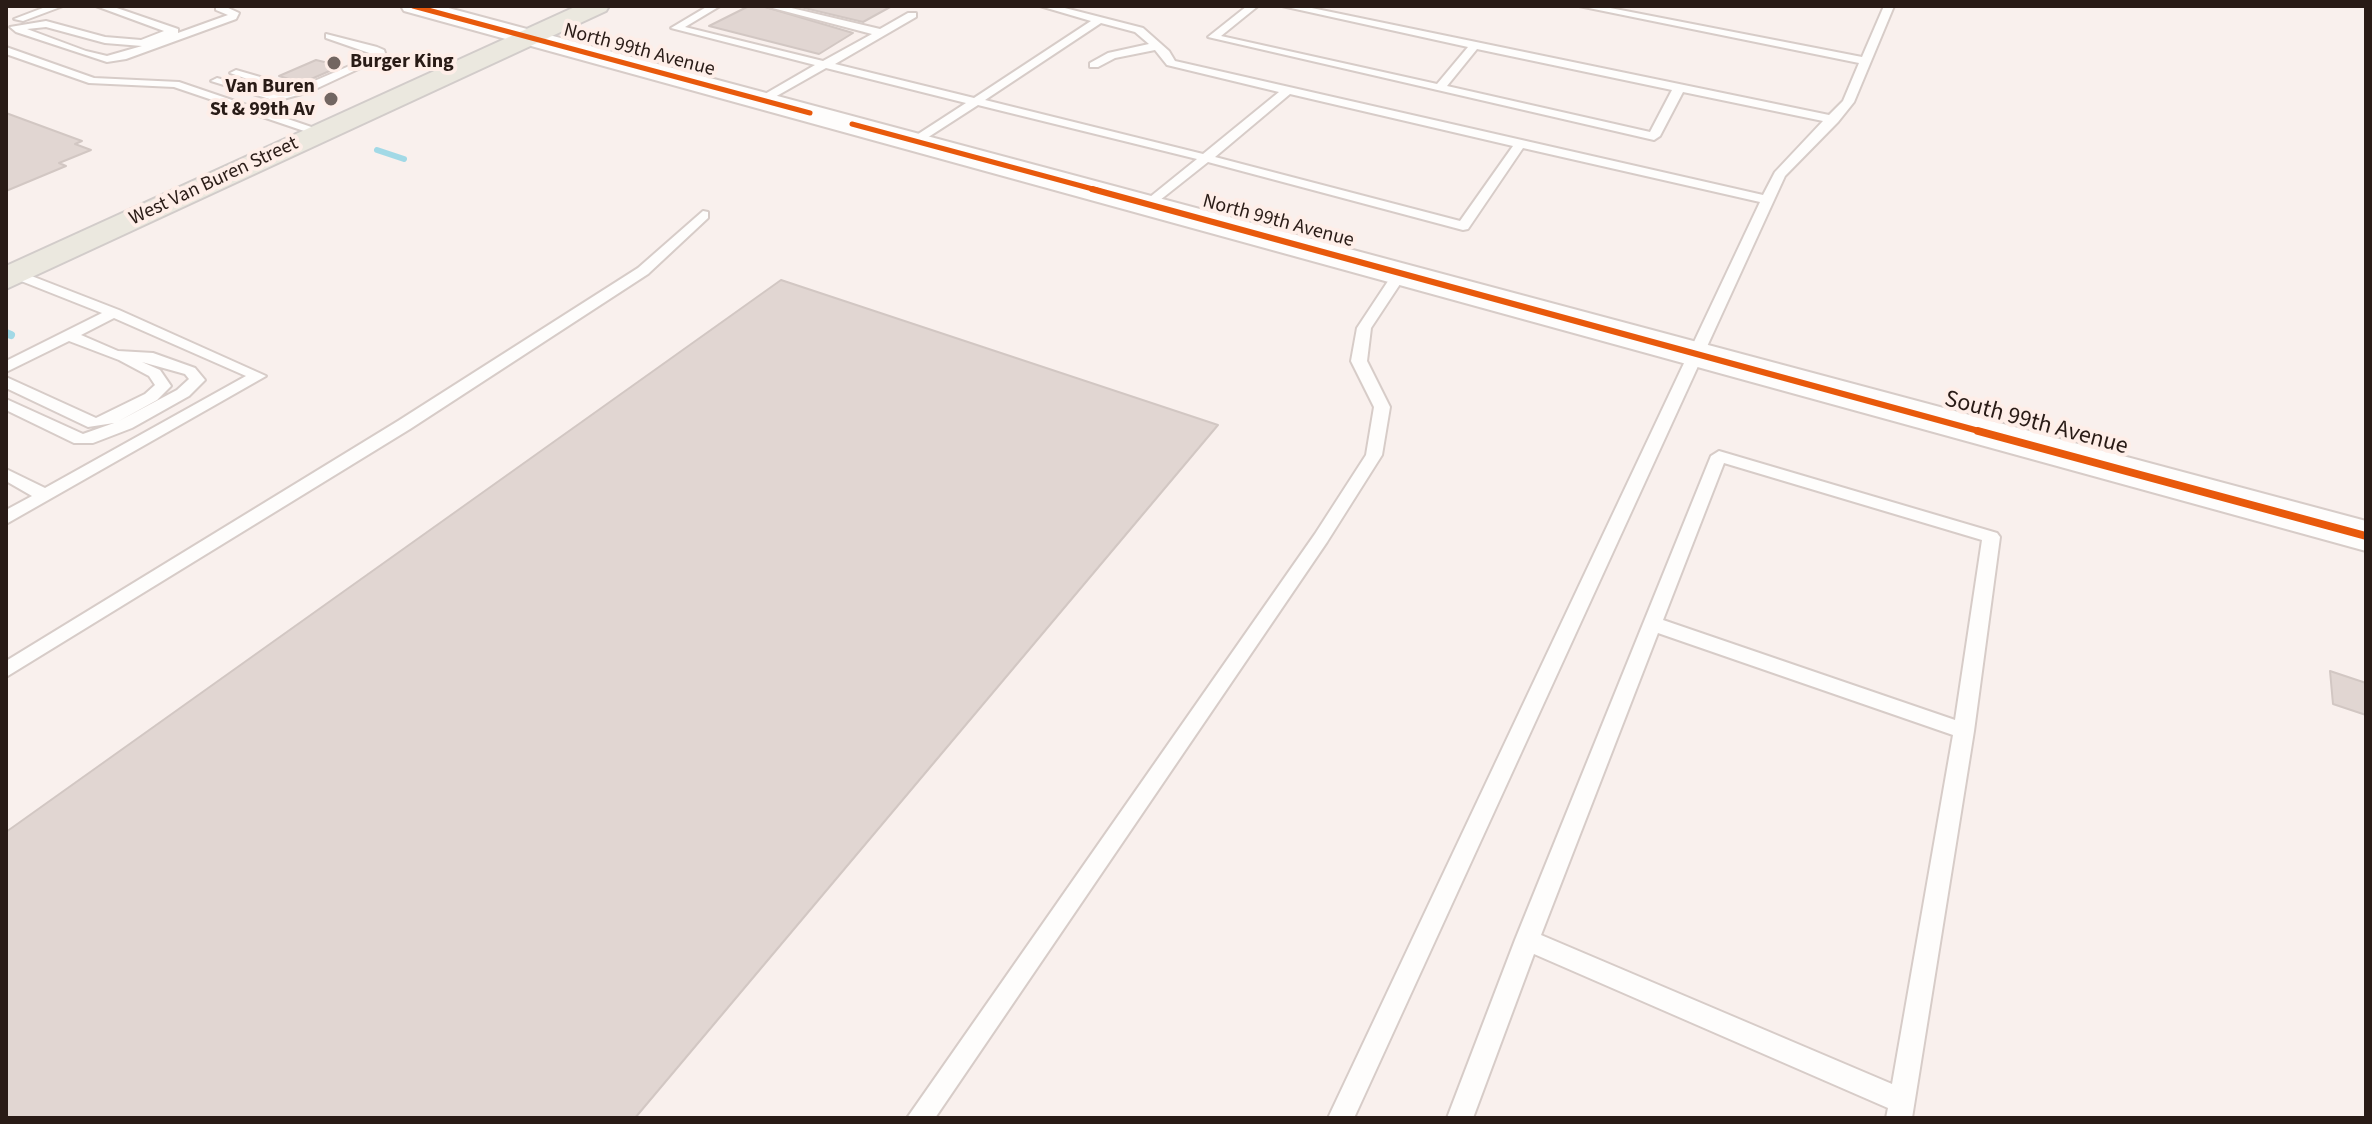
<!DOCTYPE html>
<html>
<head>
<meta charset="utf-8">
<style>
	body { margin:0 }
	#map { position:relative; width:2372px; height:1124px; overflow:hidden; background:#f9f0ed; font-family:"Source Sans 3",sans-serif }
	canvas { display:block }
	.frame { position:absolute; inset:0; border:8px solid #291b16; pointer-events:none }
</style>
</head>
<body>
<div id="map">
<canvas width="2372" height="1124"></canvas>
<div class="frame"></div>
</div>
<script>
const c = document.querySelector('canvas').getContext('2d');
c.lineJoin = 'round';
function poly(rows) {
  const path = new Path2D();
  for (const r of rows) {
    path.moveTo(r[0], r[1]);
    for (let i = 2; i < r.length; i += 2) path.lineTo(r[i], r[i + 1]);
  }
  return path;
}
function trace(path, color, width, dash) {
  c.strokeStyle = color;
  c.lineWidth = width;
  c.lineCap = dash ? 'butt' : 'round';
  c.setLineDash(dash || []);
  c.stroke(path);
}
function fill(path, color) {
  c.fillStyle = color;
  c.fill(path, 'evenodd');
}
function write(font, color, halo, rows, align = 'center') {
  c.font = font + ' "Source Sans 3",sans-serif';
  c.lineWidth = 8;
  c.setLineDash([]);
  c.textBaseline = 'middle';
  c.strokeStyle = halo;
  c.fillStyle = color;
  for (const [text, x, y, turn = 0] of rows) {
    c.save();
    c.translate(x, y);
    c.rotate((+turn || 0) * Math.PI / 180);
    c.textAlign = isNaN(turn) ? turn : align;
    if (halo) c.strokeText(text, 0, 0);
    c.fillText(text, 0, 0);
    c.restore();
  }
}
const streamFar1 = poly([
	[377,150,404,159]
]);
const stream = poly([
	[6,333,11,335]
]);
const building = poly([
	[749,6,762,6,853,33,819,54,709,26,749,6],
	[796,6,892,6,863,22,796,6],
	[316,60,341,66,302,83,279,76,316,60],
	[6,113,82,141,75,144,91,150,59,163,66,166,6,191,6,113],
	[781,280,1218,425,635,1118,6,1118,6,832,781,280],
	[2330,671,2366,683,2366,715,2333,704,2330,671]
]);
const service = poly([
	[48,6,63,6,23,21,14,19,48,6],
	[96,6,111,6,178,29,178,33,228,15,216,10,216,6,224,6,239,13,236,19,126,59,107,62,16,32,10,27,46,21,105,37,141,40,164,31,96,6],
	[46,27,105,43,142,46,107,56,86,51,27,29,46,27],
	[708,6,720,6,685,27,823,61,872,34,765,6,783,6,880,29,908,13,916,13,916,17,835,64,974,98,1091,21,1040,6,1057,6,1143,28,1169,51,1175,61,1763,195,1775,172,1823,121,1683,92,1660,136,1654,140,1208,37,1247,6,1258,6,1221,36,1437,84,1468,47,1282,6,1302,6,1829,115,1843,101,1859,63,1579,6,1600,6,1862,57,1884,6,1894,6,1854,102,1838,122,1785,176,1354,1118,1328,1118,1760,202,1523,148,1468,229,1463,230,1208,162,1150,208,1145,207,1145,201,1197,159,978,105,916,145,912,144,912,138,966,103,826,68,766,102,758,102,758,98,815,65,671,28,708,6],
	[1101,23,1135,32,1149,44,1108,53,1090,63,1090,67,1098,67,1115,58,1155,50,1167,65,1279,92,1203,154,985,100,1101,23],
	[1477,49,1672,90,1650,132,1447,86,1477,49],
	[1290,94,1513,146,1460,221,1215,157,1290,94],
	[326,34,377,47,384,50,386,56,309,92,276,101,211,81,217,78,276,94,285,92,230,73,236,70,298,88,375,55,326,38,326,34],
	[6,47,94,78,179,82,326,132,316,135,174,87,89,83,6,54,6,47],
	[703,211,708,212,708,218,648,274,410,429,6,677,6,661,398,421,638,268,703,211],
	[1401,268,1408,272,1371,328,1367,361,1390,407,1382,455,1327,542,935,1118,907,1118,1315,534,1366,455,1374,407,1351,361,1357,328,1396,269,1401,268],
	[16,270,119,310,266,376,6,524,6,510,32,496,6,481,6,469,45,488,246,376,114,318,81,335,118,351,153,353,195,368,205,380,189,396,132,428,93,443,74,443,6,410,6,399,83,434,114,423,88,427,6,388,6,377,96,418,145,394,155,385,149,376,119,360,69,341,6,372,6,361,102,313,11,277,9,274,16,270],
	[142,362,185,374,189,379,177,390,117,422,157,400,171,386,160,370,142,362],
	[1719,451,1997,533,2000,537,1974,731,1912,1118,1886,1118,1888,1108,1534,954,1473,1118,1447,1118,1515,940,1711,456,1719,451],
	[1724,463,1982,540,1955,720,1663,620,1724,463],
	[1658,633,1953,735,1892,1084,1541,935,1658,633]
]);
const secondary = poly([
	[401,6,441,6,2366,521,2366,551,404,11,401,6]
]);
const primary = poly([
	[577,6,609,6,606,11,6,289,6,266,577,6]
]);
const cyclewayFar2 = poly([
	[413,6,810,113],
	[852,124,1100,191]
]);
const cyclewayFar1 = poly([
	[1092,189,1986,433]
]);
const cycleway = poly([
	[1978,431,2366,536]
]);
const markers = [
	[334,63,8,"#726661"],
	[331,99,8,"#726661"]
];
const farStreetnames = [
	["North 99th Avenue",639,51,15],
	["West Van Buren Street",214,182,-25],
	["North 99th Avenue",1278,222,15]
];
const farPoinames = [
	["Burger King",350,63],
	["Van Buren",315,88,"right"],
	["St & 99th Av",315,111,"right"]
];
const streetNames = [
	["South 99th Avenue",2036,424,15]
];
trace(streamFar1, '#a2d9e6', 6);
trace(stream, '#a2d9e6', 8);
fill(building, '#e1d6d2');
trace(building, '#d2c7c3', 2);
trace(service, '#d7ccc8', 4);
trace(secondary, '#d7ccc8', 4);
trace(primary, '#d2ccca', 4);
fill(service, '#fefdfc');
fill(secondary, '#fefdfc');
fill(primary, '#ebe8df');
trace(cyclewayFar2, '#e8590c', 5);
trace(cyclewayFar1, '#e8590c', 6);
trace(cycleway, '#e8590c', 8);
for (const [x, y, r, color] of markers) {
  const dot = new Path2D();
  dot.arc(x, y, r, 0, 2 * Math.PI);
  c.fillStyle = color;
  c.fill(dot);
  trace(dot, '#feeee8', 3);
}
write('20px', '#291b16', '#feeee8', farStreetnames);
write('bold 20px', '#291b16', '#feeee8', farPoinames, 'left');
write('24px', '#291b16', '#feeee8', streetNames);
</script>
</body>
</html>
